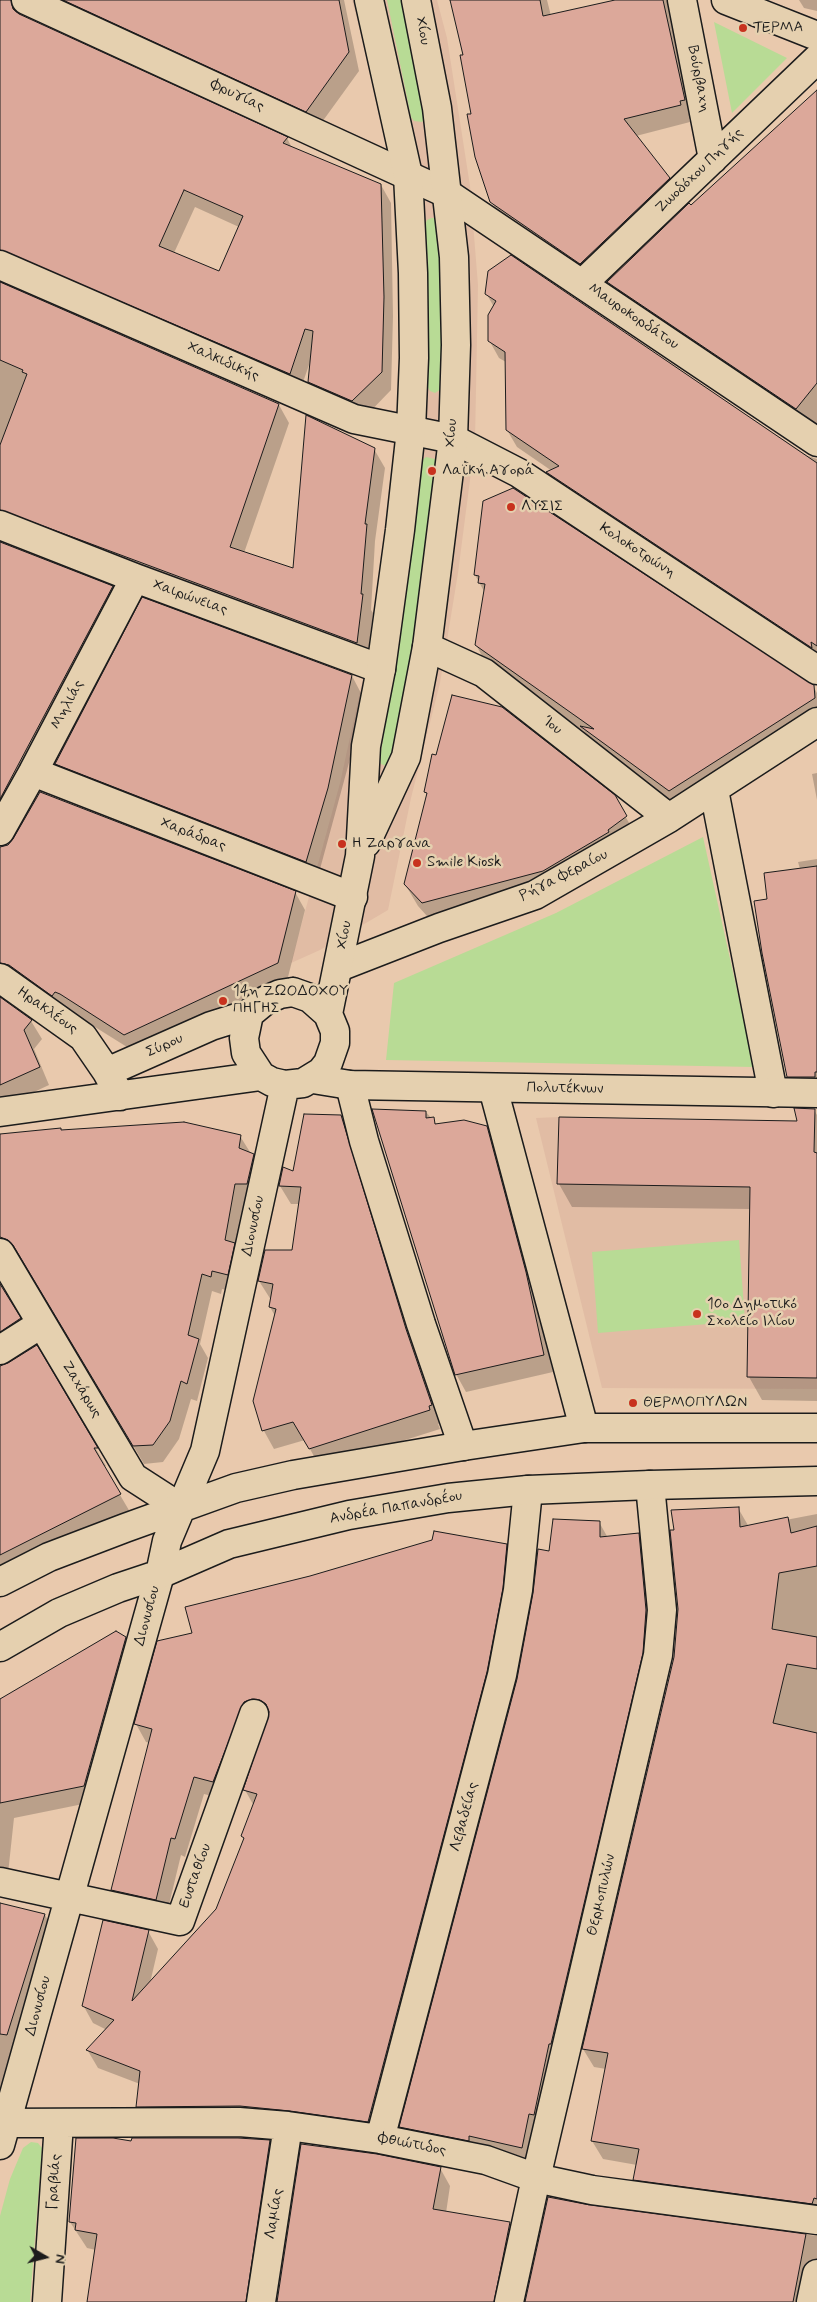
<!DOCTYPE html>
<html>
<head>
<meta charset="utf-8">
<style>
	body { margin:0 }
	#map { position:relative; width:817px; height:2302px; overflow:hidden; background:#e9c9ad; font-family:Mynerve,sans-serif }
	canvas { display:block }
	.north { position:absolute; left:20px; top:2232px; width:50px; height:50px; -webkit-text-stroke:4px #e5d0af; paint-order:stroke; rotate:98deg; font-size:14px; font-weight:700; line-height:20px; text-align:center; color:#1c1c1c }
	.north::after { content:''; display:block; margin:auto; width:18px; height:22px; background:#1c1c1c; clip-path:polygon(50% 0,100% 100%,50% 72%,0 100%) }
</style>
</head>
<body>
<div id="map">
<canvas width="817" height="2302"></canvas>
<div class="north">N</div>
</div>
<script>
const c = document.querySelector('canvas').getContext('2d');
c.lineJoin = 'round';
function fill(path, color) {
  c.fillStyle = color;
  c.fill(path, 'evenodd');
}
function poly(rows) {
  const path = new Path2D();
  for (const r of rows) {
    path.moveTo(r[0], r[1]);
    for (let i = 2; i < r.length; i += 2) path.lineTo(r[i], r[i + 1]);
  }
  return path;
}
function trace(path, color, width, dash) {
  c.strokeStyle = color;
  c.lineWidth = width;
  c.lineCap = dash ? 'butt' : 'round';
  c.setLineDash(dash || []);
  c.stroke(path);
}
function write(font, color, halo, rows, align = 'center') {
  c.font = font + ' Mynerve,sans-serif';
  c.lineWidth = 5;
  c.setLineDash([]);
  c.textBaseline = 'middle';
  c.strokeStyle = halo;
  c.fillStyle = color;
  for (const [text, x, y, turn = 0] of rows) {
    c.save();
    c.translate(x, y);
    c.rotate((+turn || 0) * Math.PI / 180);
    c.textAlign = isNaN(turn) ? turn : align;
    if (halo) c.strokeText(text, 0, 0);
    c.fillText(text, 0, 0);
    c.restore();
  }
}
const built = poly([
	[352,0,437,0,447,38,470,186,478,285,475,441,458,573,440,683,411,798,388,910,320,950,291,963,340,783,369,650,391,502,401,391,399,208,382,117],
	[559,1117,817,1153,817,1389,602,1388,536,1118]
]);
const green = poly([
	[387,0,404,0,426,118,422,122,414,121,411,117],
	[714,22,787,58,732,113],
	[431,218,437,218,444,265,443,388,435,393,430,391,426,384,428,263,425,225,427,220],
	[426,457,435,459,437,466,417,634,396,760,388,767,381,764,380,758,400,632,421,461],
	[703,837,754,1067,386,1060,394,983,556,913],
	[739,1240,745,1321,598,1333,592,1252],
	[31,2142,38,2143,42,2148,30,2302,0,2302,0,2216,10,2179,23,2148]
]);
const shadow = poly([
	[0,0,344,0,359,71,317,129,21,12,21,16,287,138,292,148,381,185,391,203,393,316,391,390,363,419,320,400,310,382,311,359,300,391,0,272],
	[195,207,239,227,219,273,174,253],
	[452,0,547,0,551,16,621,0,670,0,695,117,689,119,690,122,636,136,669,179,679,196,591,281,502,220,491,201],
	[799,0,817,0,817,11,804,8],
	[817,92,817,433,618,299,608,282],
	[511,257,808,456,817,459,817,663,557,489,548,473,552,471,517,447,507,430,506,362,499,358,489,340,494,307,486,293],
	[0,283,279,405,289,423,244,553,294,570,374,449,385,468,375,541,371,610,373,613,367,661,0,531],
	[485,502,813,686,817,693,817,720,680,807,591,744,584,731,486,663,476,645,485,593,475,575],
	[0,543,112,587,123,605,0,838],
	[352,676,362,695,350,759,317,880,67,782,56,764],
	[436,756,614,796,638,839,435,925,418,906,405,884,428,796,425,792],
	[817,773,817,800,812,774],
	[41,793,295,892,305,910,287,981,135,1052,71,1012,0,985,0,848,9,845],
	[817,859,817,1100,802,1100,789,1076,769,900,800,869,798,862],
	[0,999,31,1021,42,1039,34,1049,49,1085,0,1108],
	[814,1110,817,1115,817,1401,762,1400,749,1377,751,1209,572,1207,559,1184,799,1122],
	[374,1111,426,1112,437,1125,486,1127,496,1144,535,1290,553,1372,466,1392,456,1374],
	[341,1116,351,1135,442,1423,438,1424,440,1429,320,1467,305,1440,274,1449,264,1431,254,1401,275,1316,270,1307,271,1300,259,1281,294,1251,300,1204,291,1204,280,1186,294,1173],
	[61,1131,240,1136,263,1173,257,1202,245,1201,236,1249,237,1292,222,1289,221,1294,212,1291,200,1344,208,1358,197,1401,191,1399,179,1439,163,1462,144,1464,25,1263,20,1257,11,1255,0,1260,0,1136],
	[0,1286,30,1337,0,1358],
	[36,1347,106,1466,103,1466,130,1512,0,1579,0,1367],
	[738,1508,749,1527,817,1514,817,2221,645,2198,634,2179,637,2165,603,2159,592,2141,606,2069,594,2067,583,2049],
	[599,1522,608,1538,638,1535,649,1552,656,1629,532,2165,411,2145,401,2127,550,1553],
	[506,1545,516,1563,378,2139,147,2124,137,2107,140,2084,98,2068,88,2051,107,2030,93,2023,83,2005,148,1931,158,1949,150,1983,217,1910,244,1840,242,1836,254,1806,245,1790,269,1717,262,1716,223,1799,204,1794,185,1857,181,1855,166,1917,123,1908,112,1890,150,1743,146,1742,136,1724,194,1634],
	[125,1638,135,1654,93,1802,14,1818,7,1883,0,1886,0,1717],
	[0,1904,45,1915,54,1931,6,2094,0,2093],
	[269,2141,280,2160,258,2302,88,2302,96,2250,87,2248,70,2222,132,2142],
	[440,2168,450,2186,446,2213,510,2223,520,2241,507,2302,278,2302],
	[590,2207,817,2236,817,2281,806,2302,526,2302]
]);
const building = poly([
	[0,0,11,0,13,9,19,14,288,137,283,143,381,184,384,297,382,372,352,401,308,382,313,331,305,329,290,374,0,250,0,0],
	[184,190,243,216,219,271,159,246,184,190],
	[63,0,339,0,349,52,306,112,63,0],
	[450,0,540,0,543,16,615,0,663,0,685,100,680,101,681,105,624,119,670,178,580,264,490,202,475,157,467,114,471,114,460,55,463,55,450,0],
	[817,90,817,383,796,409,607,282,689,203,691,205,817,90],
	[511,255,817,463,817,646,811,642,812,648,546,472,559,466,506,430,505,352,488,341,488,315,496,301,485,294,488,271,511,255],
	[0,282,279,404,230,547,293,568,306,415,375,448,365,524,367,524,361,594,363,594,357,643,0,510,0,445,27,374,22,372,23,370,0,360,0,282],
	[513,488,814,685,815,698,669,791,580,726,594,729,475,645,485,584,478,583,479,576,474,575,483,501,513,488],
	[0,542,113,586,0,799,0,542],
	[142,597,352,675,328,788,306,862,55,764,142,597],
	[452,695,502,707,615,795,627,816,608,830,609,832,543,871,422,903,404,884,427,793,424,792,432,754,436,755,452,695],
	[40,792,296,891,278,963,124,1035,60,994,55,992,52,996,9,965,0,963,0,847,8,845,13,839,40,792],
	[817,866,817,1072,815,1072,815,1077,787,1077,762,953,754,901,767,899,764,873,817,866],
	[0,997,32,1020,24,1030,40,1067,0,1085,0,997],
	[794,1108,815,1109,814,1152,817,1153,817,1378,747,1377,750,1187,557,1184,559,1117,797,1121,794,1108],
	[372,1109,426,1111,426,1118,434,1117,435,1124,464,1120,487,1126,526,1272,544,1355,455,1375,372,1109],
	[304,1114,341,1115,406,1329,432,1405,429,1406,430,1410,309,1449,293,1422,262,1431,253,1401,276,1309,269,1307,273,1284,258,1281,265,1250,292,1250,301,1187,279,1186,283,1167,293,1171,304,1114],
	[184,1122,241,1135,239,1148,254,1154,247,1184,235,1184,225,1240,235,1243,228,1275,212,1271,211,1277,202,1274,188,1335,199,1339,187,1384,181,1381,170,1421,153,1445,133,1446,13,1245,8,1240,0,1237,0,1134,61,1128,61,1130,184,1122],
	[0,1284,21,1318,0,1332,0,1284],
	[37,1345,98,1448,94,1448,121,1494,0,1555,0,1366,8,1363,37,1345],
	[739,1507,740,1527,788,1517,791,1533,817,1526,817,1566,779,1573,772,1629,817,1637,817,1669,787,1664,773,1723,817,1733,817,2199,814,2198,812,2204,633,2180,639,2149,591,2141,608,2053,582,2049,674,1657,678,1609,670,1530,674,1530,671,1510,739,1507],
	[553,1519,600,1521,600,1537,639,1533,646,1610,643,1653,551,2044,549,2044,534,2115,529,2114,522,2148,469,2136,469,2141,399,2127,517,1679,533,1593,538,1549,549,1551,553,1519],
	[434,1531,507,1544,503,1588,487,1672,368,2122,290,2111,240,2106,136,2107,140,2071,86,2050,114,2020,82,2006,103,1920,149,1930,132,2001,216,1909,244,1838,241,1836,257,1794,243,1790,269,1712,266,1704,260,1700,252,1699,244,1702,213,1782,194,1777,175,1839,171,1838,156,1900,111,1890,152,1729,134,1724,157,1641,192,1633,185,1607,310,1576,432,1540,434,1531],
	[116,1631,126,1637,84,1786,0,1803,0,1699,116,1631],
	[0,1903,45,1914,7,2035,0,2034,0,1903],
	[76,2138,113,2138,131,2141,132,2138,238,2138,270,2140,246,2302,87,2302,97,2234,75,2230,76,2223,69,2222,76,2138],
	[301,2144,377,2154,441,2167,433,2209,510,2222,494,2302,277,2302,301,2144],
	[548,2197,590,2205,806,2234,793,2302,525,2302,548,2197]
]);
const street = poly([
	[26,0,448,194,817,442],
	[682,0,713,159],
	[726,0,817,36],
	[0,265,354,419,453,439,519,473,817,670],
	[583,283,817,59],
	[0,525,135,578,381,669],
	[427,647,484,673,669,818],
	[33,772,353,897],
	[714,790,773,1093],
	[0,831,33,772,135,578],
	[339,967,439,928,535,895,669,818,817,722],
	[350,1085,364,1141,421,1324,463,1446],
	[493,1088,584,1428],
	[0,1253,133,1477,181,1508],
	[0,1350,41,1324],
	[0,1882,180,1921,254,1714],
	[0,2123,239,2122,288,2126,380,2139,486,2160,536,2178,592,2190,817,2220],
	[380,2139,502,1675,518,1590,528,1490],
	[0,2145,160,1574],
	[47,2302,59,2123],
	[261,2302,288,2126],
	[509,2302,536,2178,658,1655,662,1610,650,1485],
	[811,2302,817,2274]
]);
const secondary = poly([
	[366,843,406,757,427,647,453,439,456,345,454,257,437,108,416,0],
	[0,978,83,1037,107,1072,120,1096],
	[293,992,310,998,328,1014,335,1031,335,1043,328,1063,321,1072,303,1083,285,1085,272,1082,261,1076,246,1053,244,1038,249,1014,266,1000,280,994,293,992],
	[328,1014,360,856,366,746,381,669,400,530,411,430,414,358,413,273,408,175,369,0],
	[107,1072,211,1026,249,1014],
	[313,1079,350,1085,817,1093],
	[0,1112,261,1076],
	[160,1574,167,1541,205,1451,285,1085],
	[0,1582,49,1557,125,1528,236,1488,293,1475,463,1446,584,1428,817,1428],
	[0,1647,59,1613,118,1588,160,1574,229,1544,349,1515,448,1498,528,1490,650,1485,817,1481]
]);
const markers = [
	[743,28,5,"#c8321e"],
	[432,471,5,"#c8321e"],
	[511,507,5,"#c8321e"],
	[342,844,5,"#c8321e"],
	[417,863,5,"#c8321e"],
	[223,1001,5,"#c8321e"],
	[697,1314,5,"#c8321e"],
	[633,1403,5,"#c8321e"]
];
const poiNames = [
	["ΤΕΡΜΑ",753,28],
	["Λαϊκή Αγορά",442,471],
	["ΛΥΣΙΣ",521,507],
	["Η Ζαργανα",352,844],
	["Smile Kiosk",427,863],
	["14η ΖΩΟΔΟΧΟΥ",233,992],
	["ΠΗΓΗΣ",233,1009],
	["10ο Δημοτικό",707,1305],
	["Σχολείο Ιλίου",707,1322],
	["ΘΕΡΜΟΠΥΛΩΝ",643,1403]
];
const streetNames = [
	["Χίου",422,31,79],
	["Βούρβαχη",698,79,79],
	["Φρυγίας",237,96,25],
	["Ζωοδόχου Πηγής",700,171,-44],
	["Μαυροκορδάτου",633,317,34],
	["Χαλκιδικής",223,362,24],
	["Χίου",452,433,-86],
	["Κολοκοτρώνη",637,551,33],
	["Χαιρώνειας",190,598,20],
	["Μηλιάς",68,705,-62],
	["Ίου",552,726,38],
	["Χαράδρας",193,835,21],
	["Ρήγα Φεραίου",564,876,-27],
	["Χίου",345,935,-79],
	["Ηρακλέους",47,1011,35],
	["Σύρου",165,1046,-24],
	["Πολυτέκνων",565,1089,1],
	["Διονυσίου",254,1226,-78],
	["Ζαχάρως",81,1390,59],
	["Ανδρέα Παπανδρέου",396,1508,-10],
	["Διονυσίου",148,1616,-75],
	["Λεβαδείας",465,1817,-75],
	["Ευσταθίου",196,1876,-70],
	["Θερμοπυλών",602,1895,-77],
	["Διονυσίου",39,2006,-75],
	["Φθιώτιδος",412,2145,11],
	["Γραβιάς",55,2182,-86],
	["Λαμίας",275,2214,-81]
];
fill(built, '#e1bca4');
fill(green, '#b8db95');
fill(shadow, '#0003');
fill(building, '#dca89a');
trace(building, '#1c1c1c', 1);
trace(street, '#1c1c1c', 31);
trace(secondary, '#1c1c1c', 31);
trace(street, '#e5d0af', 28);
trace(secondary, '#e5d0af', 28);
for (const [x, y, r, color] of markers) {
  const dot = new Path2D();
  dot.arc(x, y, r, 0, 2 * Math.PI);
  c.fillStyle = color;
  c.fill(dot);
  trace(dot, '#e5d0af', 2);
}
write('15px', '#1c1c1c', '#e5d0af', poiNames, 'left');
write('15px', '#1c1c1c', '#e5d0af', streetNames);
</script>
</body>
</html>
